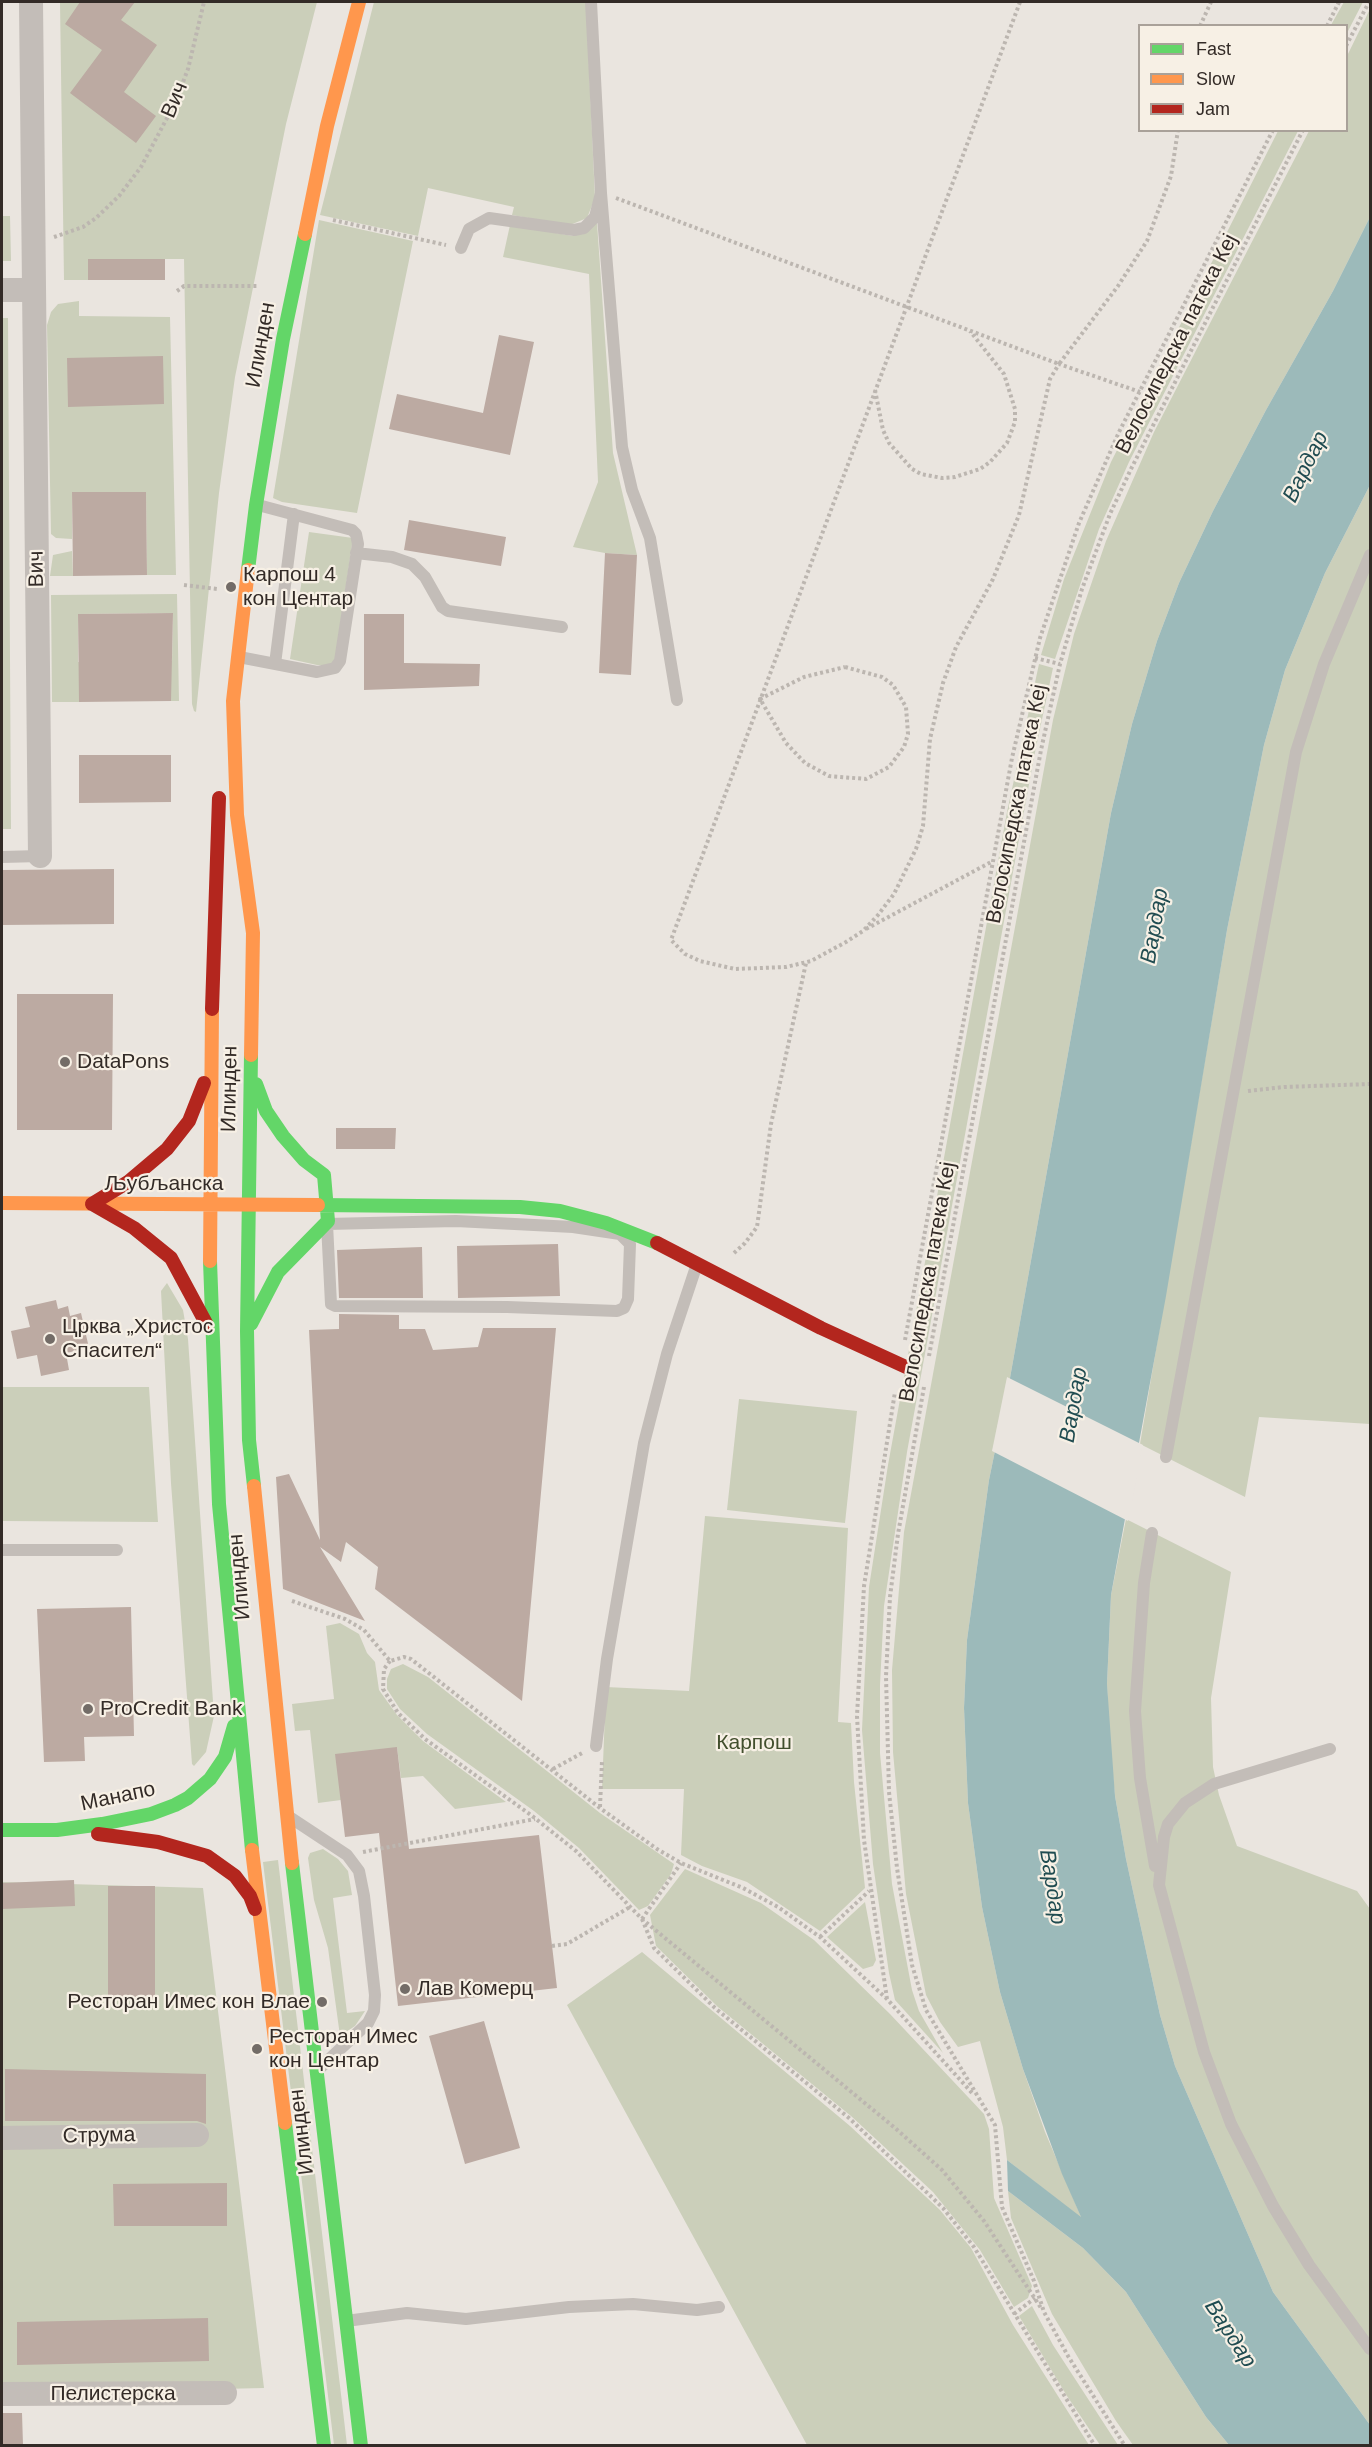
<!DOCTYPE html>
<html>
<head>
<meta charset="utf-8">
<style>
	body { margin:0 }
	#map { position:relative; width:1372px; height:2447px; overflow:hidden; background:#eae5df; font-family:Helvetica,sans-serif }
	canvas { display:block }
	.frame { position:absolute; inset:0; border:3px solid #332b27; pointer-events:none }
	.legend { position:absolute; left:1138px; top:24px; width:210px; height:108px; box-sizing:border-box; background:#f7f0e5; border:2px solid #a9a199; margin:0; padding:8px 10px; list-style:none; font-size:18px; color:#332b27 }
	.legend li { display:flex; align-items:center; gap:12px; height:30px }
	.legend b { width:30px; border:2px solid #a9a199 }
</style>
</head>
<body>
<div id="map">
<canvas width="1372" height="2447"></canvas>
<div class="frame"></div>
<ul class="legend">
<li><b style="height:8px;background:#63d668"></b>Fast</li>
<li><b style="height:8px;background:#ff974d"></b>Slow</li>
<li><b style="height:8px;background:#b3261e"></b>Jam</li>
</ul>
</div>
<script>
const c = document.querySelector('canvas').getContext('2d');
c.lineJoin = 'round';
function fill(path, color) {
  c.fillStyle = color;
  c.fill(path, 'evenodd');
}
function poly(rows) {
  const path = new Path2D();
  for (const r of rows) {
    path.moveTo(r[0], r[1]);
    for (let i = 2; i < r.length; i += 2) path.lineTo(r[i], r[i + 1]);
  }
  return path;
}
function trace(path, color, width, dash) {
  c.strokeStyle = color;
  c.lineWidth = width;
  c.lineCap = dash ? 'butt' : 'round';
  c.setLineDash(dash || []);
  c.stroke(path);
}
function write(font, color, halo, rows, align = 'center') {
  c.font = font + ' Helvetica,sans-serif';
  c.lineWidth = 4.5;
  c.setLineDash([]);
  c.textBaseline = 'middle';
  c.strokeStyle = halo;
  c.fillStyle = color;
  for (const [text, x, y, turn = 0] of rows) {
    c.save();
    c.translate(x, y);
    c.rotate((+turn || 0) * Math.PI / 180);
    c.textAlign = isNaN(turn) ? turn : align;
    if (halo) c.strokeText(text, 0, 0);
    c.fillText(text, 0, 0);
    c.restore();
  }
}
const green = poly([
	[60,2,317,2,286,124,235,377,219,493,196,712,194,711,192,704,184,259,89,259,88,280,64,280],
	[374,2,586,2,595,198,587,218,570,225,556,223,512,215,514,207,428,188,418,236,320,215],
	[1344,2,1363,2,1347,33,1346,26,1331,25],
	[1370,9,1370,217,1333,291,1266,410,1213,511,1179,583,1157,641,1132,724,1111,813,1010,1378,989,1480,967,1640,964,1708,968,1803,982,1907,1000,1992,1023,2069,1045,2132,1082,2219,1007,2160,1003,2127,980,2041,958,2047,940,2022,926,1995,906,1894,893,1752,892,1670,904,1532,1053,720,1074,634,1106,541,1154,432,1309,131,1346,130,1347,56],
	[1278,131,1298,131,1129,462,1099,529,1055,659,1041,655,1064,579,1111,462],
	[2,216,10,216,11,261,2,261],
	[319,220,413,241,357,513,282,502,273,498],
	[597,223,613,453,637,555,605,553,573,547,598,482,589,274,503,257,510,225,573,236],
	[79,301,79,316,170,317,176,575,147,575,146,492,72,492,72,539,56,538,51,534,47,325,51,312,58,304],
	[2,318,8,318,11,829,2,829],
	[1370,485,1370,1424,1259,1417,1245,1497,1140,1444,1227,930,1264,745,1285,670,1325,573],
	[309,532,353,538,335,660,330,665,317,665,290,659],
	[72,551,73,576,50,576,53,555],
	[177,594,179,701,171,701,171,686,79,702,52,702,51,595],
	[173,613,172,661,78,662,78,614],
	[1039,664,1053,668,1034,757,907,1452,884,1606,880,1685,880,1753,892,1884,912,1990,919,2011,943,2053,895,2000,889,1973,873,1864,862,1730,869,1587,888,1465,1007,812],
	[167,1283,183,1310,188,1339,214,1716,206,1752,194,1766,192,1764,171,1483,161,1291],
	[2,1387,149,1387,158,1522,2,1521],
	[739,1399,857,1411,845,1523,727,1510],
	[705,1516,848,1528,838,1722,851,1723,854,1782,865,1888,820,1931,747,1882,702,1866,681,1855,684,1789,602,1789,606,1687,689,1691],
	[1126,1519,1231,1572,1211,1698,1213,1767,1219,1795,1237,1846,1357,1891,1370,1909,1370,2425,1273,2292,1175,2066,1160,2015,1126,1859,1115,1796,1109,1736,1107,1684,1111,1595],
	[340,1623,359,1634,367,1653,375,1662,379,1690,397,1715,423,1741,506,1802,455,1809,423,1776,401,1778,397,1747,341,1800,318,1803,310,1730,295,1731,292,1704,334,1699,326,1626],
	[403,1664,428,1677,600,1813,674,1864,671,1874,648,1906,639,1910,579,1848,534,1811,427,1734,400,1709,387,1689,387,1679,391,1669],
	[323,1849,338,1859,348,1871,352,1895,333,1898,347,2013,365,2011,355,2026,340,2036,328,1948,314,1900,308,1858,310,1853],
	[278,1860,347,2445,334,2445,263,1862],
	[685,1869,761,1903,814,1940,890,2014,984,2114,989,2129,994,2198,1032,2286,1028,2298,1014,2307,980,2250,933,2192,851,2116,718,2007,656,1946,650,1915],
	[2,1882,203,1888,264,2388,2,2394],
	[865,1902,876,1960,873,1966,863,1969,827,1937],
	[642,1952,850,2126,940,2210,971,2248,1013,2325,1089,2445,807,2445,567,2005],
	[1008,2191,1083,2248,1126,2292,1206,2417,1229,2445,1133,2445,1116,2421,1052,2314,1011,2218],
	[1032,2306,1053,2345,1118,2445,1100,2445,1067,2396,1019,2316]
]);
const water = poly([
	[1370,217,1370,485,1325,573,1285,670,1264,745,1227,930,1166,1296,1111,1595,1107,1684,1115,1796,1126,1859,1160,2015,1175,2066,1273,2292,1370,2425,1370,2445,1229,2445,1206,2417,1126,2292,1083,2248,1008,2191,1007,2160,1081,2217,1062,2174,1023,2069,1000,1992,982,1907,968,1803,964,1708,967,1640,989,1480,1010,1378,1111,813,1132,724,1157,641,1179,583,1213,511,1266,410,1333,291]
]);
const pier = poly([
	[1007,1377,1143,1445,1128,1521,992,1451]
]);
const building = poly([
	[80,2,135,2,121,20,157,45,124,92,156,116,136,143,70,93,102,50,65,24],
	[88,259,165,259,165,280,88,280],
	[499,335,534,342,510,455,389,429,397,394,483,413],
	[163,356,164,404,68,407,67,358],
	[72,492,146,492,147,575,73,576],
	[409,520,506,537,501,566,404,550],
	[605,553,637,555,631,675,599,673],
	[173,613,171,701,79,702,78,614],
	[364,614,404,614,404,663,480,664,479,686,364,690],
	[79,755,171,755,171,802,79,803],
	[114,869,114,924,2,925,2,870],
	[17,994,113,994,112,1130,17,1130],
	[336,1128,396,1128,395,1149,336,1149],
	[558,1244,560,1296,458,1298,457,1246],
	[422,1247,423,1298,339,1298,337,1250],
	[56,1300,58,1309,68,1306,70,1316,81,1313,89,1348,66,1353,69,1370,41,1376,37,1355,17,1359,11,1331,30,1327,25,1307],
	[339,1314,399,1315,399,1329,425,1329,433,1350,478,1347,483,1328,556,1328,522,1701,375,1589,378,1567,346,1542,341,1562,320,1547,365,1621,283,1589,276,1477,289,1474,320,1540,309,1330,339,1329],
	[131,1607,134,1736,84,1737,85,1761,44,1762,37,1609],
	[397,1747,409,1849,539,1835,557,1988,398,2006,379,1833,345,1837,335,1754],
	[74,1880,75,1906,2,1909,2,1883],
	[108,1886,155,1886,155,1998,108,1998],
	[484,2021,520,2148,465,2164,429,2036],
	[5,2069,206,2074,206,2124,197,2121,5,2121],
	[227,2183,227,2226,114,2226,113,2184],
	[208,2318,209,2361,17,2365,17,2322],
	[2,2413,22,2413,23,2445,2,2445]
]);
const path = poly([
	[1020,2,671,940,685,954,700,961,735,969,786,967,811,961,846,942,863,931,878,915,894,894,916,849,923,826,930,739,943,683,956,647,993,579,1019,515,1050,379,1059,364,1140,392],
	[1200,26,1211,2],
	[1327,26,1339,2],
	[1346,46,1369,2],
	[616,198,1059,364,1118,286,1147,241,1171,176,1178,130],
	[333,220,446,245],
	[54,237,83,227,96,218,119,196,141,167,175,103,188,69,204,2],
	[177,291,184,286,259,286],
	[875,390,883,430,889,443,912,469,921,474,942,478,955,477,980,469,990,462,1007,443,1015,422,1015,409,1004,374,970,331],
	[184,585,217,589],
	[1035,658,1060,664],
	[845,667,882,677,893,685,906,707,908,734,904,747,889,767,866,779,829,776,805,763,786,743,760,699,804,677,845,667],
	[866,929,993,861],
	[1248,1091,1284,1087,1370,1084],
	[734,1253,745,1243,757,1227,771,1124,806,963],
	[905,1340,1012,758,1040,638,1079,523,1119,432,1273,130],
	[929,1356,1041,750,1060,664,1082,589,1110,514,1131,469,1303,130],
	[924,1387,898,1534,890,1597,886,1676,889,1792,897,1868,912,1965,926,2010,995,2125,1002,2207,1034,2281,1044,2312,1068,2356,1125,2446],
	[292,1601,345,1619,364,1630,390,1661,404,1657,411,1659,600,1808,657,1849,681,1863,743,1888,778,1907,820,1937,887,1999,973,2094],
	[390,1661,384,1669,383,1689,398,1713,425,1739,531,1815,576,1851,642,1919,895,2128,942,2170,984,2221,1041,2308],
	[553,1769,584,1752],
	[600,1807,602,1761],
	[363,1852,535,1819],
	[642,1919,654,1948,715,2008,849,2118,943,2208,974,2247,1095,2446],
	[642,1919,681,1863],
	[820,1937,869,1891],
	[552,1946,567,1944,630,1907],
	[887,1999,864,1840,857,1716,864,1586,895,1392],
	[1014,2314,1035,2298]
]);
const lane = poly([
	[601,193,622,447,632,490,650,538,677,700],
	[461,248,469,229,489,218,574,230,584,228,595,217,601,193,591,2],
	[356,553,392,557,412,564,425,577,442,607,448,611,562,627],
	[239,657,317,672,335,668,340,661,358,544,356,534,352,530,258,505],
	[275,664,294,514],
	[2,857,40,856],
	[456,1221,573,1227,620,1234,630,1244,628,1299,624,1308,617,1311,507,1307,335,1306,331,1304,327,1224,456,1221],
	[1166,1457,1296,752,1324,664,1370,555],
	[1152,1533,1144,1583,1135,1711,1140,1778,1155,1866],
	[2,1550,117,1550],
	[596,1746,607,1659,644,1443,667,1354,697,1264],
	[1330,1749,1214,1784,1185,1803,1168,1824,1164,1837,1159,1885,1204,2052,1231,2124,1273,2206,1309,2265,1370,2349],
	[291,1818,347,1855,359,1871,364,1896,375,1995,374,2011,368,2023,321,2067],
	[346,2321,407,2313,466,2319,569,2307,633,2304,697,2310,719,2307]
]);
const street = poly([
	[31,2,40,856],
	[2,290,34,290],
	[2,2138,197,2135],
	[2,2394,225,2393]
]);
const fast = poly([
	[248,570,256,505,283,339,305,234],
	[251,1055,247,1331,249,1440,254,1486],
	[318,1205,520,1207,560,1211,606,1223,657,1243],
	[210,1261,219,1504,252,1850],
	[251,1324,278,1272,328,1221,324,1175,304,1160,283,1136,266,1111,256,1084],
	[2,1830,57,1830,102,1824,151,1814,175,1805,188,1798,210,1779,225,1757,234,1726],
	[292,1863,361,2446],
	[285,2123,324,2446]
]);
const slow = poly([
	[305,234,327,126,359,2],
	[248,570,233,701,237,815,253,933,251,1055],
	[2,1203,318,1205],
	[210,1261,212,1009],
	[254,1486,292,1863],
	[252,1850,285,2123]
]);
const jam = poly([
	[212,1009,219,798],
	[92,1204,128,1182,167,1149,189,1121,204,1083],
	[94,1205,134,1228,171,1258,207,1325],
	[657,1243,821,1328,906,1367],
	[98,1834,158,1842,207,1856,235,1876,250,1896,255,1909]
]);
const markers = [
	[231,587,6,"#736c67"],
	[65,1062,6,"#736c67"],
	[50,1339,6,"#736c67"],
	[88,1709,6,"#736c67"],
	[405,1989,6,"#736c67"],
	[322,2002,6,"#736c67"],
	[257,2049,6,"#736c67"]
];
const streetNames = [
	["Вич",175,100,-67],
	["Велосипедска патека Кеј",1177,344,-63],
	["Илинден",261,345,-80],
	["Вич",37,569,-91],
	["Велосипедска патека Кеј",1017,804,-79],
	["Илинден",230,1089,-89],
	["Љубљанска",164,1184],
	["Велосипедска патека Кеј",928,1282,-80],
	["Илинден",240,1577,-95],
	["Манапо",118,1797,-12],
	["Илинден",302,2132,-97],
	["Струма",99,2136,-1],
	["Пелистерска",113,2394]
];
const poiNames = [
	["Карпош 4",243,575],
	["кон Центар",243,599],
	["DataPons",77,1062],
	["Црква „Христос",62,1327],
	["Спасител“",62,1351],
	["ProCredit Bank",100,1709],
	["Лав Комерц",417,1989],
	["Ресторан Имес кон Влае",310,2002,"right"],
	["Ресторан Имес",269,2037],
	["кон Центар",269,2061]
];
const parkNames = [
	["Карпош",754,1743]
];
const waterNames = [
	["Вардар",1306,467,-64],
	["Вардар",1155,926,-80],
	["Вардар",1074,1405,-80],
	["Вардар",1052,1887,81],
	["Вардар",1230,2334,57]
];
fill(green, '#cbcfba');
fill(water, '#9cbaba');
fill(pier, '#eae5df');
fill(building, '#bcaaa2');
trace(path, '#bcb6b0', 4, [3, 3]);
trace(lane, '#c3bdb8', 12);
trace(street, '#c3bdb8', 24);
trace(fast, '#63d668', 14);
trace(slow, '#ff974d', 14);
trace(jam, '#b3261e', 14);
for (const [x, y, r, color] of markers) {
  const dot = new Path2D();
  dot.arc(x, y, r, 0, 2 * Math.PI);
  c.fillStyle = color;
  c.fill(dot);
  trace(dot, '#f7f0e5', 2);
}
write('21px', '#332b27', '#f7f0e5', streetNames);
write('21px', '#332b27', '#f7f0e5', poiNames, 'left');
write('21px', '#424f2d', '#f7f0e5', parkNames);
write('italic 22px', '#204c51', '#f7f0e5', waterNames);
</script>
</body>
</html>
